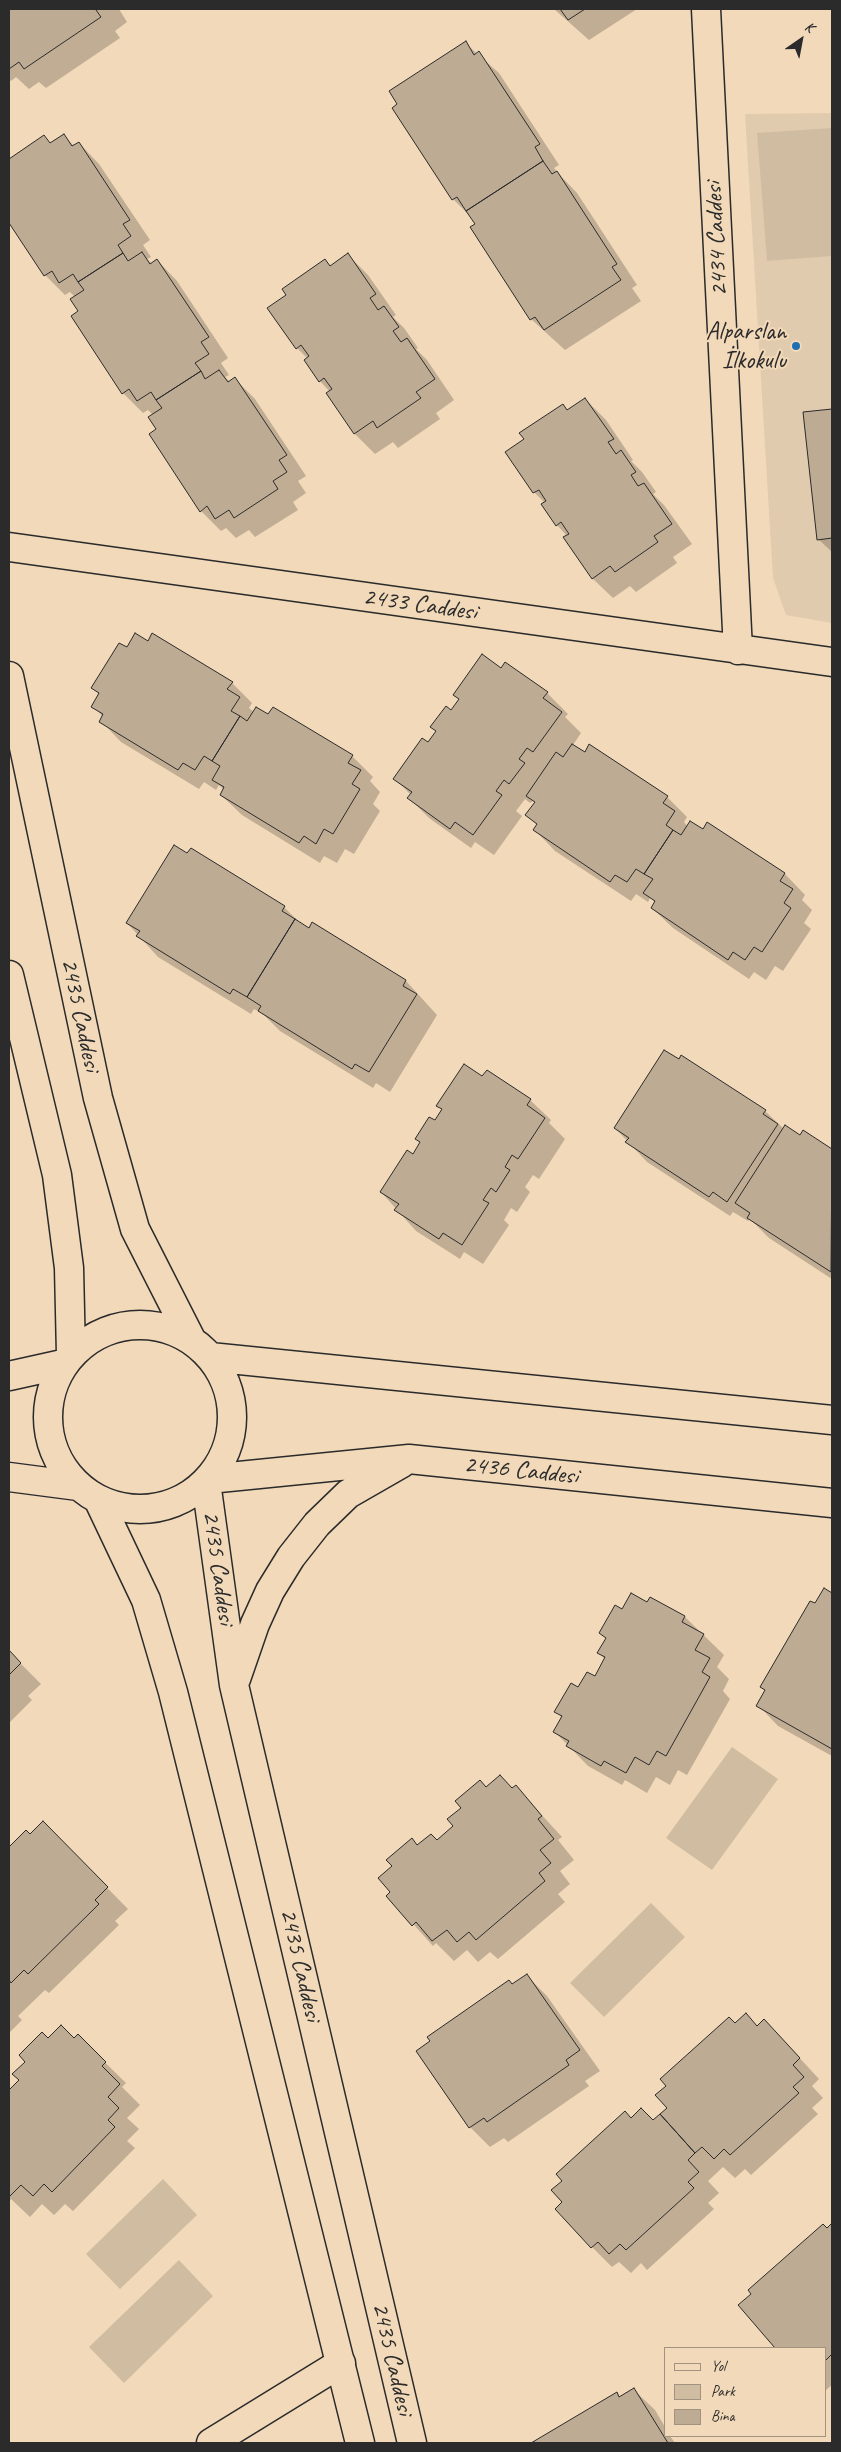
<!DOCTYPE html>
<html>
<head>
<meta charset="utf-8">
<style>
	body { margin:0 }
	#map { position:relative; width:841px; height:2452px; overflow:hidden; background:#f1d9b9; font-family:Caveat,sans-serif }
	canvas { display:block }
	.frame { position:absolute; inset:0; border:10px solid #2b2b2b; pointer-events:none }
	.legend { position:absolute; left:664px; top:2347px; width:162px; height:90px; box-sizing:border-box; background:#f1d9b9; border:1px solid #a29380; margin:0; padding:6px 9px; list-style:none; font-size:15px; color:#2b2b2b }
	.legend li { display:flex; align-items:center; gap:10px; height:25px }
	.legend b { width:25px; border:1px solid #a29380 }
	.north { position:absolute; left:776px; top:15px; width:50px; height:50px; -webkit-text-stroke:4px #f1d9b9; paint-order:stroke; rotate:33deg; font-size:14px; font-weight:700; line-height:20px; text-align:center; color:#2b2b2b }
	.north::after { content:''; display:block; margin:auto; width:18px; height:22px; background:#2b2b2b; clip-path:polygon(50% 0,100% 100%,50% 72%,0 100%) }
</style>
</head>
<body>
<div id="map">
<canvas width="841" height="2452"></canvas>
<div class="frame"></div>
<ul class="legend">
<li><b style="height:6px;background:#f1d9b9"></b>Yol</li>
<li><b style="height:14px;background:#d0bda1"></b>Park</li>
<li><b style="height:14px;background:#bdab94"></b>Bina</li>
</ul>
<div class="north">K</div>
</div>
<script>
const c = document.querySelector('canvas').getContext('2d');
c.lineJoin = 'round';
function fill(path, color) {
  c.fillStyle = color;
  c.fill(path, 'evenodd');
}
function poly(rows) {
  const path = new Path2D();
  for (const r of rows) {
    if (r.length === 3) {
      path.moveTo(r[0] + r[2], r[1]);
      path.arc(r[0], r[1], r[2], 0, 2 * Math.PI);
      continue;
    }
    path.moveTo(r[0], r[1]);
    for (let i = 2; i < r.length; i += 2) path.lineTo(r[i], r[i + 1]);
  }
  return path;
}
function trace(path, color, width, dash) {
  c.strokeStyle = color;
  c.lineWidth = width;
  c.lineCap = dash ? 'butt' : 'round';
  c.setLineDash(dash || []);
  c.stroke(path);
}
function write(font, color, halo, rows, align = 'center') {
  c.font = font + ' Caveat,sans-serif';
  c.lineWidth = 4;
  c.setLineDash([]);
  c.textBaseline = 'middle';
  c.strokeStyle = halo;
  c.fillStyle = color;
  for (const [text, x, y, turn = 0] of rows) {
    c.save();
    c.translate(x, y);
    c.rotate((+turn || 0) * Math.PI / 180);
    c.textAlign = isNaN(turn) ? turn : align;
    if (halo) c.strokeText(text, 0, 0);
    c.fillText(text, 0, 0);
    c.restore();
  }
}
const built = poly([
	[832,113,832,623,786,615,773,578,745,114]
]);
const green = poly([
	[832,128,832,256,767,261,757,133],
	[732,1747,778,1779,712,1870,666,1838],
	[651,1903,685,1937,604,2017,570,1983],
	[163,2179,197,2215,120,2289,86,2254],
	[179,2260,213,2296,124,2383,89,2347]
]);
const shadow = poly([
	[9,9,119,9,127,22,115,31,120,38,46,88,39,82,29,89,16,77,11,81,9,79],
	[554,9,637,9,589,40],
	[465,43,499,73,559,165,554,168,557,172,577,193,637,285,632,288,641,301,565,350,531,319,473,219,453,199],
	[64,136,74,146,79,143,99,164,150,240,143,245,151,257,147,259,152,264,157,260,177,281,228,358,221,363,229,375,225,377,230,382,235,379,255,399,306,476,298,481,306,493,293,502,298,510,255,537,249,530,236,538,226,528,221,531,201,511,158,430,153,415,148,410,143,413,123,393,80,312,75,297,70,292,65,295,45,275,9,220,9,161,44,137,51,144],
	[348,255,368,275,396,315,393,317,404,328,418,348,416,349,427,360,454,400,436,413,440,419,398,448,393,442,375,454,355,434,328,393,330,392,320,381,308,359,297,348,288,295,325,261,331,266],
	[585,399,606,420,633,460,631,461,642,472,656,492,653,494,664,505,692,544,673,557,677,563,636,592,630,586,613,598,592,578,567,536,557,525,545,503,534,492,507,453,525,440,563,405,568,411],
	[832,410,832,551,831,551,818,539,804,413],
	[506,663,547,693,568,714,565,717,581,733,573,745,667,797,687,817,684,822,688,827,703,831,708,824,785,874,805,895,802,900,812,910,804,923,811,929,783,971,775,966,766,980,754,972,749,979,673,928,652,908,656,903,650,898,648,902,636,894,631,901,555,851,535,830,538,826,527,815,535,803,533,801,530,803,525,799,516,811,522,816,494,855,475,842,471,848,429,818,409,798,411,795,395,779,428,744,437,732,432,727,501,670],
	[232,683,252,703,249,708,254,712,269,716,273,708,352,756,373,777,370,781,380,792,373,804,380,811,354,854,345,849,337,863,324,856,320,863,242,815,221,795,224,790,219,785,216,790,204,782,199,789,121,742,101,721,103,717,93,706,100,695,93,688],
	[284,907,302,925,309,929,313,924,406,981,437,1015,390,1092,376,1083,373,1088,280,1031,262,1013,254,1009,251,1014,158,957,127,923],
	[483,1078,530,1100,551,1120,549,1123,565,1139,539,1179,533,1175,525,1187,530,1192,517,1212,511,1208,504,1220,509,1225,483,1264,464,1252,460,1259,416,1231,381,1192,413,1156,421,1143,416,1138,435,1122,443,1110,438,1105],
	[765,1111,784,1129,800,1137,803,1132,832,1151,832,1279,769,1238,750,1219,748,1221,733,1212,730,1216,647,1162,615,1128],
	[824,1590,832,1594,832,1756,778,1726,758,1705,766,1692,762,1687],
	[651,1598,685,1617,724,1655,717,1667,729,1679,723,1691,730,1699,687,1775,678,1770,670,1785,656,1777,647,1793,625,1780,622,1785,588,1766,555,1732,562,1718,556,1711,579,1689,595,1677,605,1659,599,1653,607,1639,600,1633,623,1611,648,1604],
	[9,1652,41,1684,28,1696,32,1700,9,1723],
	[516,1787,562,1837,558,1840,574,1860,560,1871,570,1884,558,1894,565,1902,498,1959,490,1952,478,1962,467,1950,454,1961,436,1943,433,1946,388,1896,392,1892,418,1846,437,1841,455,1826,486,1788,513,1789],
	[43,1823,128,1909,115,1921,119,1925,49,1993,45,1990,18,2016,22,2020,9,2033,9,1849,26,1831,30,1835],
	[527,1976,547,1996,600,2071,585,2081,589,2086,508,2142,504,2138,490,2147,470,2127,513,1985],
	[735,2025,757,2027,784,2041,819,2079,812,2086,823,2098,812,2108,818,2114,751,2175,745,2169,735,2178,723,2167,708,2181,719,2193,708,2203,714,2209,647,2270,641,2263,631,2273,619,2262,612,2267,592,2247,631,2119,653,2122,668,2108],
	[78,2036,126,2083,122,2087,140,2105,127,2118,139,2129,127,2141,135,2148,73,2211,65,2204,54,2215,42,2204,30,2217,11,2199,9,2202,9,2092,20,2081,48,2040,74,2040],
	[832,2225,832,2385,825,2391,825,2348,777,2348,740,2306],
	[634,2390,655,2410,665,2427,665,2436,670,2436,675,2443,534,2443,616,2394,620,2398]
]);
const building = poly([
	[9,9,98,9,96,10,101,17,24,69,19,62,9,69,9,9],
	[560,9,585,9,568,20,560,9],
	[466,41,474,55,479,51,540,144,535,147,543,161,466,211,457,197,452,200,392,108,397,104,389,91,466,41],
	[64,134,72,146,79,142,130,220,123,224,131,236,118,245,123,253,78,282,73,274,59,283,52,271,44,276,9,223,9,159,44,135,50,143,64,134],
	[543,161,552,174,557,171,617,264,612,267,621,280,544,330,535,317,530,320,470,227,475,224,466,211,543,161],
	[142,252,150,264,157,259,209,337,201,342,209,354,195,363,201,371,156,400,151,392,137,401,129,389,122,394,71,316,78,311,70,299,84,290,78,282,123,253,128,261,142,252],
	[348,253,376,294,370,298,378,310,384,306,399,327,393,331,401,342,407,338,435,379,416,392,421,398,377,428,373,421,354,434,326,393,332,389,324,378,319,382,304,360,309,356,301,345,296,349,267,308,286,295,282,289,325,259,330,266,348,253],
	[219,370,228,382,235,377,287,455,279,460,287,472,273,481,278,489,234,518,229,510,215,519,207,506,200,512,149,434,156,429,148,417,162,408,156,400,201,371,205,379,219,370],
	[585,398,614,439,608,442,616,454,621,450,636,472,631,475,638,486,644,483,672,524,654,536,658,542,615,572,610,566,592,579,563,537,569,534,561,522,556,526,541,504,546,501,539,490,533,493,505,452,524,439,519,433,563,404,567,410,585,398],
	[832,409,832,538,817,540,803,412,832,409],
	[135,633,148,641,152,633,233,682,227,689,240,697,231,711,240,716,212,761,204,756,195,770,183,763,178,770,99,722,103,714,91,707,99,693,91,688,119,643,127,647,135,633],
	[482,654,501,668,505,662,548,692,543,698,562,712,533,752,527,748,519,759,525,763,509,784,504,780,496,791,502,795,473,835,455,822,450,829,407,798,412,792,393,779,422,738,428,742,436,731,430,727,446,706,451,710,459,699,453,695,482,654],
	[256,707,268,714,273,707,353,755,348,763,361,770,352,784,360,789,333,834,324,829,316,844,304,836,299,843,220,795,224,787,212,780,220,766,212,761,240,716,247,721,256,707],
	[572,744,585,752,589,744,668,796,663,803,675,811,666,825,673,830,644,874,636,869,627,882,615,875,610,882,533,830,537,824,525,815,535,802,526,796,556,752,563,757,572,744],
	[690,821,703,829,707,822,785,873,780,881,793,889,784,903,791,908,762,952,754,947,745,960,733,952,728,960,651,908,655,901,643,893,653,879,644,874,673,830,681,835,690,821],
	[174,845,187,853,191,848,285,906,282,911,295,919,247,997,233,989,230,994,136,936,140,931,126,923,174,845],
	[295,919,309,928,312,922,406,980,403,986,417,994,369,1072,355,1064,352,1069,258,1011,261,1006,247,997,295,919],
	[664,1050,679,1059,681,1055,766,1110,763,1114,778,1124,727,1202,713,1192,709,1197,625,1142,629,1138,614,1128,664,1050],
	[464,1064,482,1076,487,1070,531,1099,527,1105,545,1118,518,1159,512,1155,505,1167,510,1170,496,1192,491,1188,483,1200,489,1203,462,1245,443,1233,439,1239,394,1210,399,1204,380,1192,407,1150,413,1154,420,1142,415,1139,429,1117,435,1120,442,1109,436,1106,464,1064],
	[785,1125,800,1135,803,1130,832,1149,831,1272,747,1218,750,1213,735,1203,785,1125],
	[824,1588,832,1593,832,1749,756,1706,765,1690,760,1687,810,1601,815,1603,824,1588],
	[631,1593,647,1602,650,1597,685,1616,682,1622,704,1634,695,1650,710,1658,702,1672,710,1677,666,1756,657,1751,649,1765,635,1757,626,1773,604,1761,601,1766,566,1746,569,1741,553,1732,562,1716,554,1712,571,1683,578,1687,587,1672,595,1676,605,1657,597,1653,606,1638,599,1633,615,1605,622,1609,631,1593],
	[9,1650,21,1663,9,1675,9,1650],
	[500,1775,512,1788,516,1785,542,1816,538,1819,554,1839,540,1850,551,1863,539,1873,545,1881,476,1940,469,1932,457,1942,447,1930,432,1941,416,1922,412,1926,386,1896,390,1892,378,1878,392,1866,386,1860,412,1838,417,1845,431,1834,437,1840,453,1826,447,1819,461,1808,455,1801,480,1780,486,1787,500,1775],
	[43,1821,108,1887,95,1900,99,1904,28,1974,24,1970,11,1983,9,1980,9,1847,26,1830,30,1834,43,1821],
	[527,1974,580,2050,566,2060,569,2065,487,2122,484,2118,469,2128,416,2051,430,2041,427,2037,509,1980,512,1984,527,1974],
	[746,2013,757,2026,764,2019,800,2058,793,2065,804,2077,793,2087,799,2093,730,2155,724,2149,714,2159,702,2147,695,2153,660,2114,667,2108,655,2095,666,2086,660,2079,729,2017,735,2023,746,2013],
	[61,2025,74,2038,78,2034,106,2062,102,2066,120,2084,108,2097,119,2108,108,2120,115,2127,52,2192,44,2184,33,2196,21,2185,9,2197,9,2090,19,2080,12,2074,25,2062,19,2055,42,2032,48,2038,61,2025],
	[641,2108,653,2120,660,2114,695,2153,688,2160,699,2172,688,2182,694,2188,626,2250,620,2244,609,2254,598,2242,591,2248,555,2209,562,2202,551,2190,562,2181,556,2174,625,2111,631,2118,641,2108],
	[832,2223,832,2354,825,2361,825,2348,775,2348,738,2305,751,2294,748,2290,823,2224,827,2228,832,2223],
	[634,2388,668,2443,531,2443,617,2392,619,2397,634,2388]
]);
const street = poly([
	[706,9,738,650],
	[9,547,832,662],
	[211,2443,341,2363]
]);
const secondary = poly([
	[9,676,98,1098,135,1229,192,1341],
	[9,975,57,1175,69,1268,71,1355],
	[140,1417,92],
	[210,1357,832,1420],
	[9,1376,63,1364],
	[9,1477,78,1486],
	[209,1479,409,1459,832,1503],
	[206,1482,234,1685,412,2443],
	[98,1499,146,1600,173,1692,360,2443],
	[236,1679,255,1624,270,1591,291,1557,317,1524,348,1494,402,1463]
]);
const markers = [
	[796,346,5,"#1f6fb2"]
];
const streetNames = [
	["2434 Caddesi",717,239,-93],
	["2433 Caddesi",420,605,8],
	["2435 Caddesi",80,1015,78],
	["2436 Caddesi",521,1471,6],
	["2435 Caddesi",218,1568,82],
	["2435 Caddesi",300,1965,77],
	["2435 Caddesi",392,2359,77]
];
const poiNames = [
	["Alparslan",786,332],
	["İlkokulu",786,361]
];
fill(built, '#e1cbae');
fill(green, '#d0bda1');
fill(shadow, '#0003');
fill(building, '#bdab94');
trace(building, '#2b2b2b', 1);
trace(street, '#2b2b2b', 31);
trace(secondary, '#2b2b2b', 31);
trace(street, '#f1d9b9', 28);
trace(secondary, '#f1d9b9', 28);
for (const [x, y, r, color] of markers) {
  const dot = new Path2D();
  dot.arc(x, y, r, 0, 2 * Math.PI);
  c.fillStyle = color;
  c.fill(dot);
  trace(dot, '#f1d9b9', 2);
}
write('25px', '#2b2b2b', '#f1d9b9', streetNames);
write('25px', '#2b2b2b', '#f1d9b9', poiNames, 'right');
</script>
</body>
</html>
